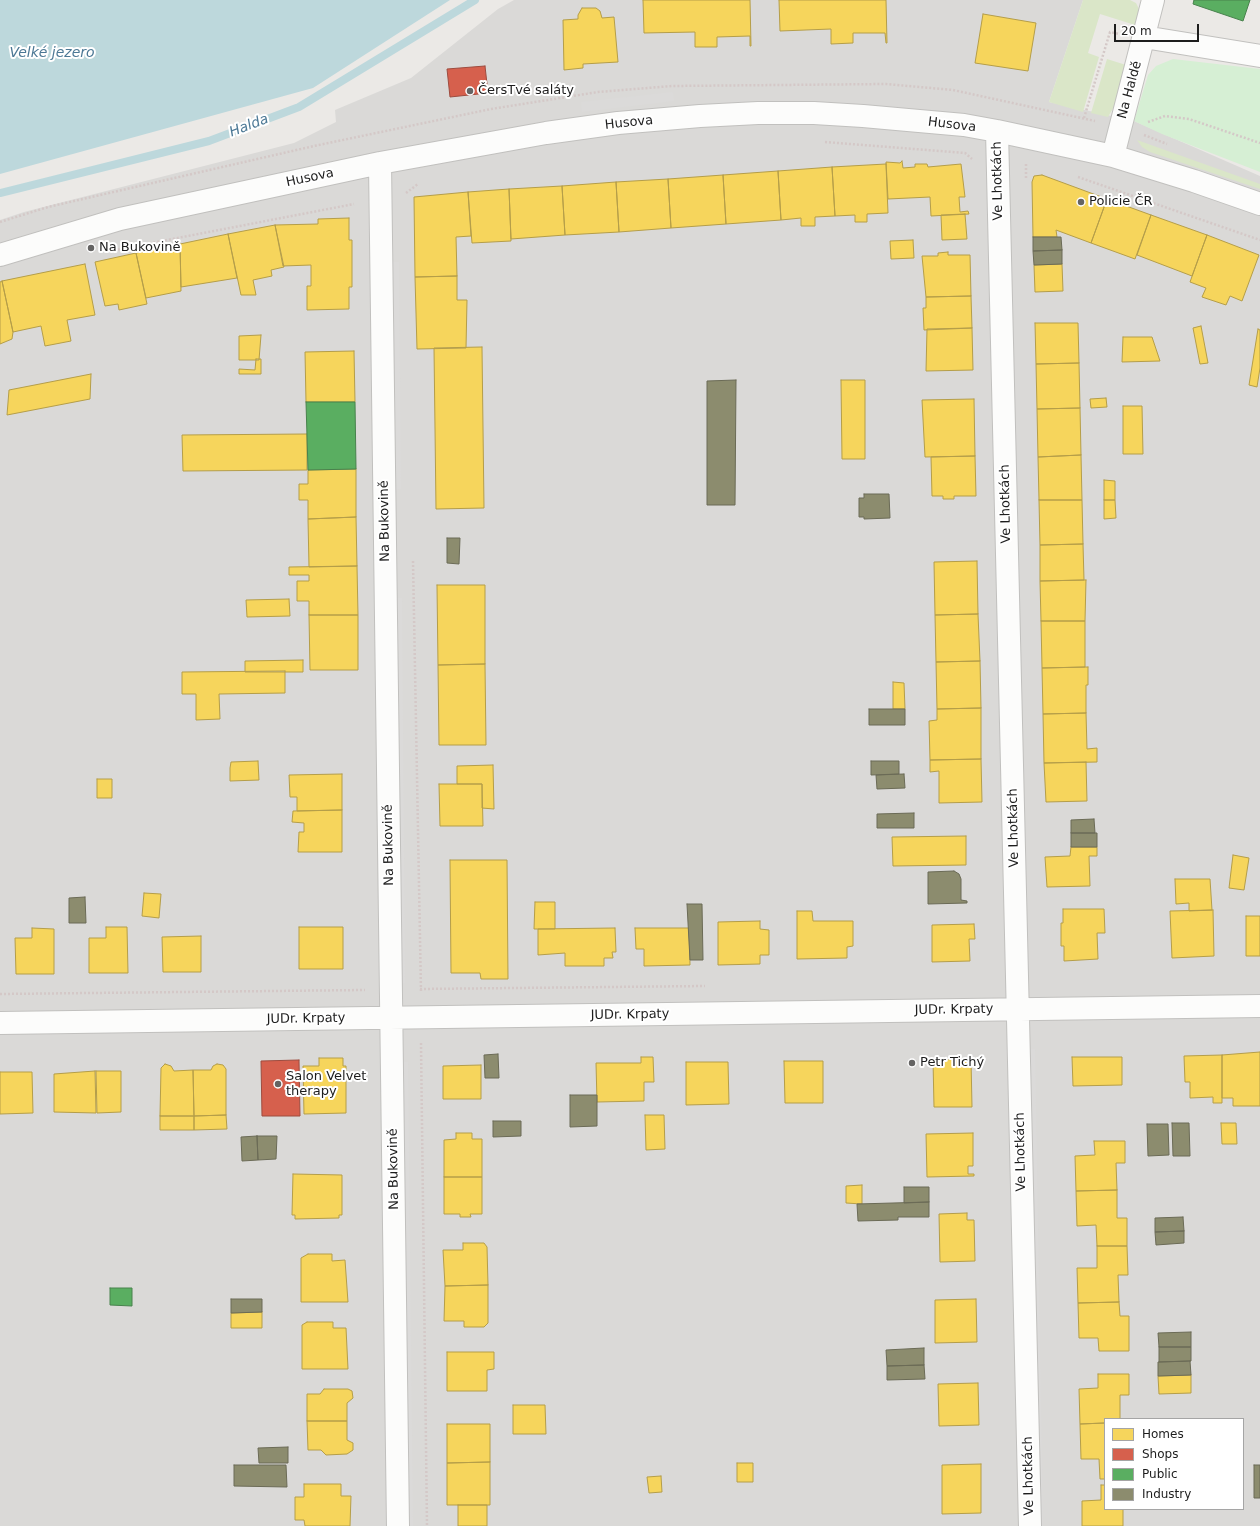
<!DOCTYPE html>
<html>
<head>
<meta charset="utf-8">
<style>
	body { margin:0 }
	#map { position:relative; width:1260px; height:1526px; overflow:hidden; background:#ebe9e6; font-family:"DejaVu Sans",sans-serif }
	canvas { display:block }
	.legend { position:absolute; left:1104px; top:1418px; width:140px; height:92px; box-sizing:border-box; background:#fff; border:1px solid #a5a5a5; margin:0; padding:5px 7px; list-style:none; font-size:12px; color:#1d1d1d }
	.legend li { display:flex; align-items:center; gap:8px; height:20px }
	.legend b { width:20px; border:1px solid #a5a5a5 }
	.scale { position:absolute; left:1114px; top:24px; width:85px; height:18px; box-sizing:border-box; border:2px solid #1d1d1d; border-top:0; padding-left:5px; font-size:12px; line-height:14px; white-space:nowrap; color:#1d1d1d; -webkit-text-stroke:3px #fff; paint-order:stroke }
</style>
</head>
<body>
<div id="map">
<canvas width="1260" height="1526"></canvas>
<ul class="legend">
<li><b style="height:11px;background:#f6d55c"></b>Homes</li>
<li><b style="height:11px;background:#d6604d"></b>Shops</li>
<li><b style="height:11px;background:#5aae61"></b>Public</li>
<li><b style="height:11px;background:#8c8c6e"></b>Industry</li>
</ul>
<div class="scale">20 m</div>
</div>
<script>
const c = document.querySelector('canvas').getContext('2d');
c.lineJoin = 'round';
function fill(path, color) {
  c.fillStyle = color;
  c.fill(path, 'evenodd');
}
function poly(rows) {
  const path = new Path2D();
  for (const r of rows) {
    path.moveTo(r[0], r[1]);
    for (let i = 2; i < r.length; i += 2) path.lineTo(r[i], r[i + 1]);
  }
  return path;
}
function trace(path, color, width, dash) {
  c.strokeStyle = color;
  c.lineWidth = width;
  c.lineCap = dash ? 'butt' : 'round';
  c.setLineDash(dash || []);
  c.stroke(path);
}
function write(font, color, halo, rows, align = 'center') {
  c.font = font + ' "DejaVu Sans",sans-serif';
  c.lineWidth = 4;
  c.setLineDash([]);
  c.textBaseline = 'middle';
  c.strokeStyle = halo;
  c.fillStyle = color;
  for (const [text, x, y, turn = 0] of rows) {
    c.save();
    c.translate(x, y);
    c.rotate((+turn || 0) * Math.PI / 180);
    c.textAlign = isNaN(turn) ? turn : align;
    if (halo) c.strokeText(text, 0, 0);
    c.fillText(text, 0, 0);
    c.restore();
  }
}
const residential = poly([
	[514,0,1083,0,1049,102,1134,121,1260,176,1260,1526,0,1526,0,220,24,212,294,143,336,122,335,110,411,78,498,9],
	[1105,1419,1243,1419,1243,1509,1105,1509]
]);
const grass = poly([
	[1083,0,1130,0,1136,3,1140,11,1135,25,1100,14,1088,53,1099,57,1083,112,1049,102],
	[1107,59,1126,65,1115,105,1108,117,1091,113],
	[1137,140,1260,184,1260,189,1150,152,1142,147]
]);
const park = poly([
	[1173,59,1260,69,1260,172,1162,134,1134,121,1148,75,1156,66]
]);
const parking = poly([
	[673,92,674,101,582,112,581,102],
	[391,262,399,262,401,489,394,490],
	[395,598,402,598,405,983,398,983],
	[1028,1049,1035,1049,1043,1526,1035,1526],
	[401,1062,408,1062,413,1526,406,1526]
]);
const water = poly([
	[0,0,450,0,313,88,0,174]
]);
const homes = poly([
	[643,0,750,0,751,46,750,46,750,36,717,37,717,47,695,47,695,32,644,33,643,0],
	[779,0,886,0,887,43,886,43,885,33,853,33,853,43,831,44,831,29,780,31,779,0],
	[582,8,596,8,600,11,602,18,614,17,618,62,583,64,583,68,564,70,563,20,578,19,578,15,582,8],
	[983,14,1036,23,1028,71,975,63,983,14],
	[902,161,903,168,915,167,915,164,927,164,928,167,961,164,965,197,959,197,960,212,968,211,969,214,931,216,930,197,888,199,886,162,900,163,902,161],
	[886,164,888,213,867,214,867,222,855,222,855,215,835,216,832,167,886,164],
	[832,167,835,216,815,217,815,226,801,226,801,218,781,220,778,171,832,167],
	[778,171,781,220,726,224,723,175,778,171],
	[723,175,726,224,671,228,668,179,723,175],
	[1042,175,1107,199,1091,243,1056,230,1057,237,1033,237,1032,182,1034,176,1042,175],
	[668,179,671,228,619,232,616,182,668,179],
	[616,182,619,232,565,235,562,186,616,182],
	[562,186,565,235,511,239,509,189,562,186],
	[509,189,511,241,472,243,468,192,509,189],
	[468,192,471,236,456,237,457,276,415,277,414,197,468,192],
	[1107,199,1151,215,1135,259,1091,243,1107,199],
	[965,214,967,239,942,240,941,215,965,214],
	[1151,215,1207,235,1192,276,1137,255,1151,215],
	[349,218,349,240,352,240,352,287,349,287,349,309,307,310,307,286,311,286,311,265,283,266,275,225,318,224,318,219,349,218],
	[275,225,284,267,271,270,272,276,253,280,256,295,241,295,228,234,275,225],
	[228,234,237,278,181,287,180,244,228,234],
	[1207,235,1259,255,1242,301,1230,296,1226,305,1202,297,1206,288,1190,282,1207,235],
	[913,240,914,258,891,259,890,241,913,240],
	[180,244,181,291,146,298,136,253,180,244],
	[948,252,948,255,970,255,971,296,926,297,922,256,938,256,938,253,948,252],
	[136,253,147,304,119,310,118,304,105,306,95,262,136,253],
	[85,264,95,315,67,320,71,341,45,346,41,326,13,332,2,281,85,264],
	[1062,264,1063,291,1035,292,1034,265,1062,264],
	[457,276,457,300,467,300,466,348,417,349,415,277,457,276],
	[2,281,13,332,12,339,0,344,0,282,2,281],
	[971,296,972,328,924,330,923,308,926,308,926,297,971,296],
	[1035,323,1078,323,1079,363,1036,364,1035,323],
	[1201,326,1208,363,1200,364,1193,328,1201,326],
	[972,328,973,370,926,371,927,329,972,328],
	[1258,329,1260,330,1260,368,1257,387,1249,385,1258,329],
	[261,335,259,360,239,360,239,336,261,335],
	[1123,337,1152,337,1160,361,1122,362,1123,337],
	[482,347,484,508,436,509,434,348,482,347],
	[354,351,355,402,306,402,305,352,354,351],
	[256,359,261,359,261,374,239,374,239,369,255,370,256,359],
	[1079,363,1080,408,1037,409,1036,364,1079,363],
	[91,374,90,399,7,415,9,390,91,374],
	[841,380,865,380,865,459,842,459,841,380],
	[1106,398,1107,407,1091,408,1090,399,1106,398],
	[974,399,975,456,925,457,922,400,974,399],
	[1123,406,1142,406,1143,454,1123,454,1123,406],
	[1080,408,1081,455,1038,457,1037,409,1080,408],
	[307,434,307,470,183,471,182,435,307,434],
	[1081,455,1082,500,1039,500,1038,457,1081,455],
	[975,456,976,496,954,496,954,499,943,499,943,496,932,496,931,457,975,456],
	[356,469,356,517,308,519,308,500,299,500,299,484,308,484,308,470,356,469],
	[1104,480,1115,481,1115,500,1104,500,1104,480],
	[1039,500,1082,500,1083,544,1040,545,1039,500],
	[1104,500,1115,500,1116,518,1104,519,1104,500],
	[356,517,357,566,309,567,308,519,356,517],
	[1083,544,1084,580,1040,581,1040,545,1083,544],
	[977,561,978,614,935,615,934,562,977,561],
	[357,566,358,615,309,615,309,601,297,601,297,581,309,581,309,575,289,575,289,567,357,566],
	[1086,580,1085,621,1041,621,1040,581,1086,580],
	[437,585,485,585,485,664,438,665,437,585],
	[289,599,290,616,247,617,246,600,289,599],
	[978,614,980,661,936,662,935,615,978,614],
	[309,615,358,615,358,670,310,670,309,615],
	[1041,621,1085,621,1085,667,1042,668,1041,621],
	[303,660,303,672,245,672,245,661,303,660],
	[980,661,981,708,937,709,936,662,980,661],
	[485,664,486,745,439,745,438,665,485,664],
	[1088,667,1088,685,1086,685,1086,713,1043,714,1042,668,1088,667],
	[285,671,285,693,219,694,220,719,196,720,196,694,182,694,182,672,285,671],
	[893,682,904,683,905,709,893,709,893,682],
	[981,708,981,759,930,760,929,721,937,720,937,709,981,708],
	[1086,713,1087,749,1097,748,1097,762,1044,763,1043,714,1086,713],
	[981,759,982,802,939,803,939,771,930,772,930,760,981,759],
	[258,761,259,780,230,781,230,768,231,762,258,761],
	[1086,762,1087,801,1046,802,1044,763,1086,762],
	[493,765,494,809,482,808,482,784,457,784,457,766,493,765],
	[342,774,342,810,297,811,297,797,290,797,289,775,342,774],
	[97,779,112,779,112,798,97,798,97,779],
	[439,784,482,784,483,826,440,826,439,784],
	[342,810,342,852,298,852,299,832,304,832,304,823,292,822,293,811,342,810],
	[966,836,966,865,893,866,892,837,966,836],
	[1071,847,1097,847,1097,856,1089,856,1090,886,1047,887,1045,857,1070,856,1071,847],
	[1233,855,1249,858,1244,890,1229,888,1233,855],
	[450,860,507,860,508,979,481,979,480,973,451,973,450,860],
	[1175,879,1210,879,1212,910,1189,911,1189,903,1176,904,1175,879],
	[144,893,161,894,159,918,142,916,144,893],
	[535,902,555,902,555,929,534,929,535,902],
	[1063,909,1104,909,1105,933,1097,933,1098,959,1064,961,1064,946,1061,946,1061,923,1063,923,1063,909],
	[1213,910,1214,956,1172,958,1170,911,1213,910],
	[797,911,812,911,813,921,853,921,853,946,847,947,847,958,797,959,797,911],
	[1246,916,1260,916,1260,956,1246,956,1246,916],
	[760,921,760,929,769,930,769,955,760,955,760,964,718,965,718,922,760,921],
	[974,924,975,939,969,939,970,961,932,962,932,925,974,924],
	[106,927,127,927,128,973,89,973,89,938,106,938,106,927],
	[299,927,343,927,343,969,299,969,299,927],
	[32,928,54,929,54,974,16,974,15,938,32,938,32,928],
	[615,928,616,952,612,952,613,958,604,958,604,966,565,966,565,953,538,955,538,929,615,928],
	[635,928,689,928,690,965,644,966,644,949,636,949,635,928],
	[201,936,201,972,163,972,162,937,201,936],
	[1260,1052,1260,1106,1233,1106,1233,1098,1222,1098,1222,1055,1260,1052],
	[1222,1055,1222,1103,1213,1103,1213,1097,1190,1098,1190,1082,1185,1082,1184,1056,1222,1055],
	[641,1057,653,1057,654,1082,644,1082,644,1101,597,1102,596,1063,641,1063,641,1057],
	[1072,1057,1122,1057,1122,1085,1073,1086,1072,1057],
	[319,1058,343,1058,343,1066,346,1066,346,1113,304,1114,303,1066,319,1066,319,1058],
	[971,1059,972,1107,934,1107,933,1060,971,1059],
	[784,1061,823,1061,823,1103,785,1103,784,1061],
	[686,1062,728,1062,729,1104,686,1105,686,1062],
	[165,1064,171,1066,174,1071,193,1070,194,1116,160,1116,161,1068,165,1064],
	[217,1064,223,1065,226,1069,226,1115,194,1116,193,1070,211,1070,213,1066,217,1064],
	[481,1065,481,1099,443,1099,443,1066,481,1065],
	[95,1071,96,1113,54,1112,54,1074,95,1071],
	[96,1071,121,1071,121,1112,97,1113,96,1071],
	[0,1072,32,1072,33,1113,0,1114,0,1072],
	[226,1115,227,1129,194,1130,194,1116,226,1115],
	[645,1115,664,1115,665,1149,646,1150,645,1115],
	[160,1116,194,1116,194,1130,160,1130,160,1116],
	[1221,1123,1236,1123,1237,1144,1222,1144,1221,1123],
	[456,1133,472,1133,472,1139,482,1139,482,1177,444,1177,444,1140,456,1139,456,1133],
	[973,1133,973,1166,968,1166,968,1174,974,1174,974,1176,927,1177,926,1134,973,1133],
	[1094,1141,1125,1141,1125,1163,1116,1163,1117,1190,1076,1191,1075,1156,1095,1155,1094,1141],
	[293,1174,342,1175,342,1215,339,1215,339,1218,295,1219,295,1215,292,1215,293,1174],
	[444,1177,482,1177,482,1214,470,1214,471,1217,460,1217,460,1214,444,1214,444,1177],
	[862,1185,862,1204,846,1203,846,1186,862,1185],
	[1117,1190,1117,1218,1127,1218,1127,1246,1097,1246,1096,1225,1077,1226,1076,1191,1117,1190],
	[967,1213,967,1220,974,1220,975,1261,940,1262,939,1214,967,1213],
	[463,1243,484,1243,487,1247,488,1285,445,1286,443,1250,463,1250,463,1243],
	[1097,1246,1127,1246,1128,1275,1118,1275,1119,1302,1078,1303,1077,1268,1097,1268,1097,1246],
	[308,1254,332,1254,332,1261,345,1260,348,1302,301,1302,301,1258,308,1254],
	[488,1285,488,1323,484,1327,464,1327,464,1321,444,1321,445,1286,488,1285],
	[976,1299,977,1342,935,1343,935,1300,976,1299],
	[1119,1302,1120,1316,1129,1316,1129,1351,1099,1351,1098,1338,1079,1338,1078,1303,1119,1302],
	[262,1312,262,1328,231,1328,231,1313,262,1312],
	[307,1322,333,1322,333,1328,346,1328,348,1369,302,1369,302,1325,307,1322],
	[447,1352,494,1352,494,1369,487,1370,487,1391,447,1391,447,1352],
	[1098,1374,1129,1374,1129,1395,1120,1395,1120,1419,1105,1419,1105,1423,1080,1424,1079,1389,1098,1388,1098,1374],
	[1191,1375,1191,1393,1159,1394,1158,1376,1191,1375],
	[978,1383,979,1425,939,1426,938,1384,978,1383],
	[324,1389,348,1389,352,1391,353,1398,347,1403,347,1421,307,1421,307,1394,320,1394,324,1389],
	[513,1405,545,1405,546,1434,513,1434,513,1405],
	[307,1421,347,1421,347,1440,353,1443,353,1450,347,1454,326,1455,321,1450,308,1450,307,1421],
	[1105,1423,1105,1479,1100,1479,1099,1459,1081,1459,1080,1424,1105,1423],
	[447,1424,490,1424,490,1462,447,1463,447,1424],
	[490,1462,490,1505,447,1505,447,1463,490,1462],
	[737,1463,753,1463,753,1482,737,1482,737,1463],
	[981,1464,981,1513,942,1514,942,1465,981,1464],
	[661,1476,662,1492,649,1493,647,1477,661,1476],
	[304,1484,341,1484,341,1496,351,1496,350,1526,305,1526,304,1520,295,1520,295,1497,304,1497,304,1484],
	[1101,1485,1105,1485,1105,1509,1123,1509,1123,1526,1082,1526,1082,1501,1101,1500,1101,1485],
	[458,1505,487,1505,487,1526,458,1526,458,1505]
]);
const shops = poly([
	[485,66,488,93,450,97,447,69,485,66],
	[299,1060,300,1116,262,1116,261,1061,299,1060]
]);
const public = poly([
	[1194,0,1250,0,1243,21,1193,4,1194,0],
	[306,402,355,402,356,469,308,470,306,402],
	[110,1288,132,1288,132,1306,110,1305,110,1288]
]);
const industry = poly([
	[1033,237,1061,237,1062,250,1033,251,1033,237],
	[1062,250,1062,264,1034,265,1033,251,1062,250],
	[736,380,735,505,707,505,707,381,736,380],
	[864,494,889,494,890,518,864,519,864,517,859,517,859,498,864,498,864,494],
	[447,538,460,538,459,564,447,563,447,538],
	[869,709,905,709,905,725,869,725,869,709],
	[871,761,899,761,899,774,871,775,871,761],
	[904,774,905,788,877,789,876,775,904,774],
	[914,813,914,828,877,828,877,814,914,813],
	[1094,819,1095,833,1071,833,1071,820,1094,819],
	[1071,833,1097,833,1097,847,1071,847,1071,833],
	[954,871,959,874,961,879,961,900,967,901,967,903,928,904,928,872,954,871],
	[85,897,86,923,69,923,69,898,85,897],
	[687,904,702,904,703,960,690,960,687,904],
	[498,1054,499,1078,485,1078,484,1055,498,1054],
	[570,1095,597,1095,597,1126,570,1127,570,1095],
	[493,1121,521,1121,521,1136,493,1137,493,1121],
	[1172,1123,1189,1123,1190,1156,1173,1156,1172,1123],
	[1147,1124,1168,1124,1169,1155,1148,1156,1147,1124],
	[257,1136,277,1136,276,1159,258,1160,257,1136],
	[257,1136,258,1160,242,1161,241,1137,257,1136],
	[904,1187,929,1187,929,1202,904,1203,904,1187],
	[929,1202,929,1217,898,1217,898,1220,858,1221,857,1204,929,1202],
	[1183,1217,1184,1231,1155,1232,1155,1218,1183,1217],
	[1184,1231,1184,1243,1156,1245,1155,1232,1184,1231],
	[231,1299,262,1299,262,1312,231,1313,231,1299],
	[1191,1332,1191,1347,1159,1347,1158,1333,1191,1332],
	[1159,1347,1191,1347,1191,1361,1159,1362,1159,1347],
	[924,1348,924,1365,887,1366,886,1350,924,1348],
	[1190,1361,1191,1375,1158,1376,1158,1362,1190,1361],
	[924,1365,925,1379,887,1380,887,1366,924,1365],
	[288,1447,288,1463,259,1463,258,1448,288,1447],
	[234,1465,286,1465,287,1487,234,1486,234,1465],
	[1254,1465,1260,1465,1260,1498,1254,1498,1254,1465]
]);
const stream = poly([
	[0,193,209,141,299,107,475,0]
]);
const path = poly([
	[1084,118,1110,32,1119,34],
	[1148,122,1165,116,1189,119,1260,143],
	[1144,135,1167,144],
	[825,142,965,153,972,159],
	[1078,177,1260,240],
	[1026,178,1026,163],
	[406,193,418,184],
	[0,222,48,207,314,146,491,109,598,92,672,86,886,84,953,90,1095,121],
	[110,251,354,204],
	[413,561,421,992],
	[420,989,705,986],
	[0,994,365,990],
	[421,1043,427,1526]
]);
const minor = poly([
	[1144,37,1260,56],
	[997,131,1030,1526],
	[1113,156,1153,0],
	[380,163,398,1526],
	[0,255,120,219,380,163,546,133,618,123,700,116,758,113,814,113,863,116,964,125,997,131,1113,156,1194,181,1260,204],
	[0,1023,1260,1006]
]);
const markers = [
	[470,91,4,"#656463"],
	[1081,202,4,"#656463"],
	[91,248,4,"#656463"],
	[912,1063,4,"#656463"],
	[278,1084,4,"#656463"]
];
const streetNames = [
	["Na Haldě",1130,90,-75],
	["Husova",629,123,-6],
	["Husova",952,125,7],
	["Husova",310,178,-12],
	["Ve Lhotkách",998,181,-91],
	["Ve Lhotkách",1006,504,-91],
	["Na Bukovině",385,521,-91],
	["Ve Lhotkách",1014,828,-91],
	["Na Bukovině",389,845,-91],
	["JUDr. Krpaty",954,1010,-1],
	["JUDr. Krpaty",630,1015,-1],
	["JUDr. Krpaty",306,1019,-1],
	["Ve Lhotkách",1021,1152,-91],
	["Na Bukovině",394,1169,-91],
	["Ve Lhotkách",1029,1476,-91]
];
const poiNames = [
	["ČersTvé saláty",478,91],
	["Policie ČR",1089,202],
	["Na Bukovině",99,248],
	["Petr Tichý",920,1063],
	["Salon Velvet",286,1077],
	["therapy",286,1092]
];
const waterNames = [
	["Velké jezero",52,53],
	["Halda",249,126,-21]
];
fill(residential, '#dad9d7');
fill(grass, '#dae6c8');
fill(park, '#d6efd4');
fill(parking, '#dbdad9');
fill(water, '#bdd8dc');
fill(homes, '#f6d55c');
trace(homes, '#b59e49', 1);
fill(shops, '#d6604d');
trace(shops, '#9e4c3f', 1);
fill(public, '#5aae61');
trace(public, '#48824d', 1);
fill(industry, '#8c8c6e');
trace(industry, '#6b6b56', 1);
trace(stream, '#bdd8dc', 8);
trace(minor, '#c1c0be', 24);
trace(path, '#d4c8c7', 2.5, [2, 2]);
trace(minor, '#fcfcfb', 22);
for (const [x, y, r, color] of markers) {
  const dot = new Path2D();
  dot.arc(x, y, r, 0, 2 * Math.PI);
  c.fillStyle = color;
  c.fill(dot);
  trace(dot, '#fff', 1.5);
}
write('13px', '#1d1d1d', '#fff', streetNames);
write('13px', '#1d1d1d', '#fff', poiNames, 'left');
write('italic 14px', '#4c7895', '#fff', waterNames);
</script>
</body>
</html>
